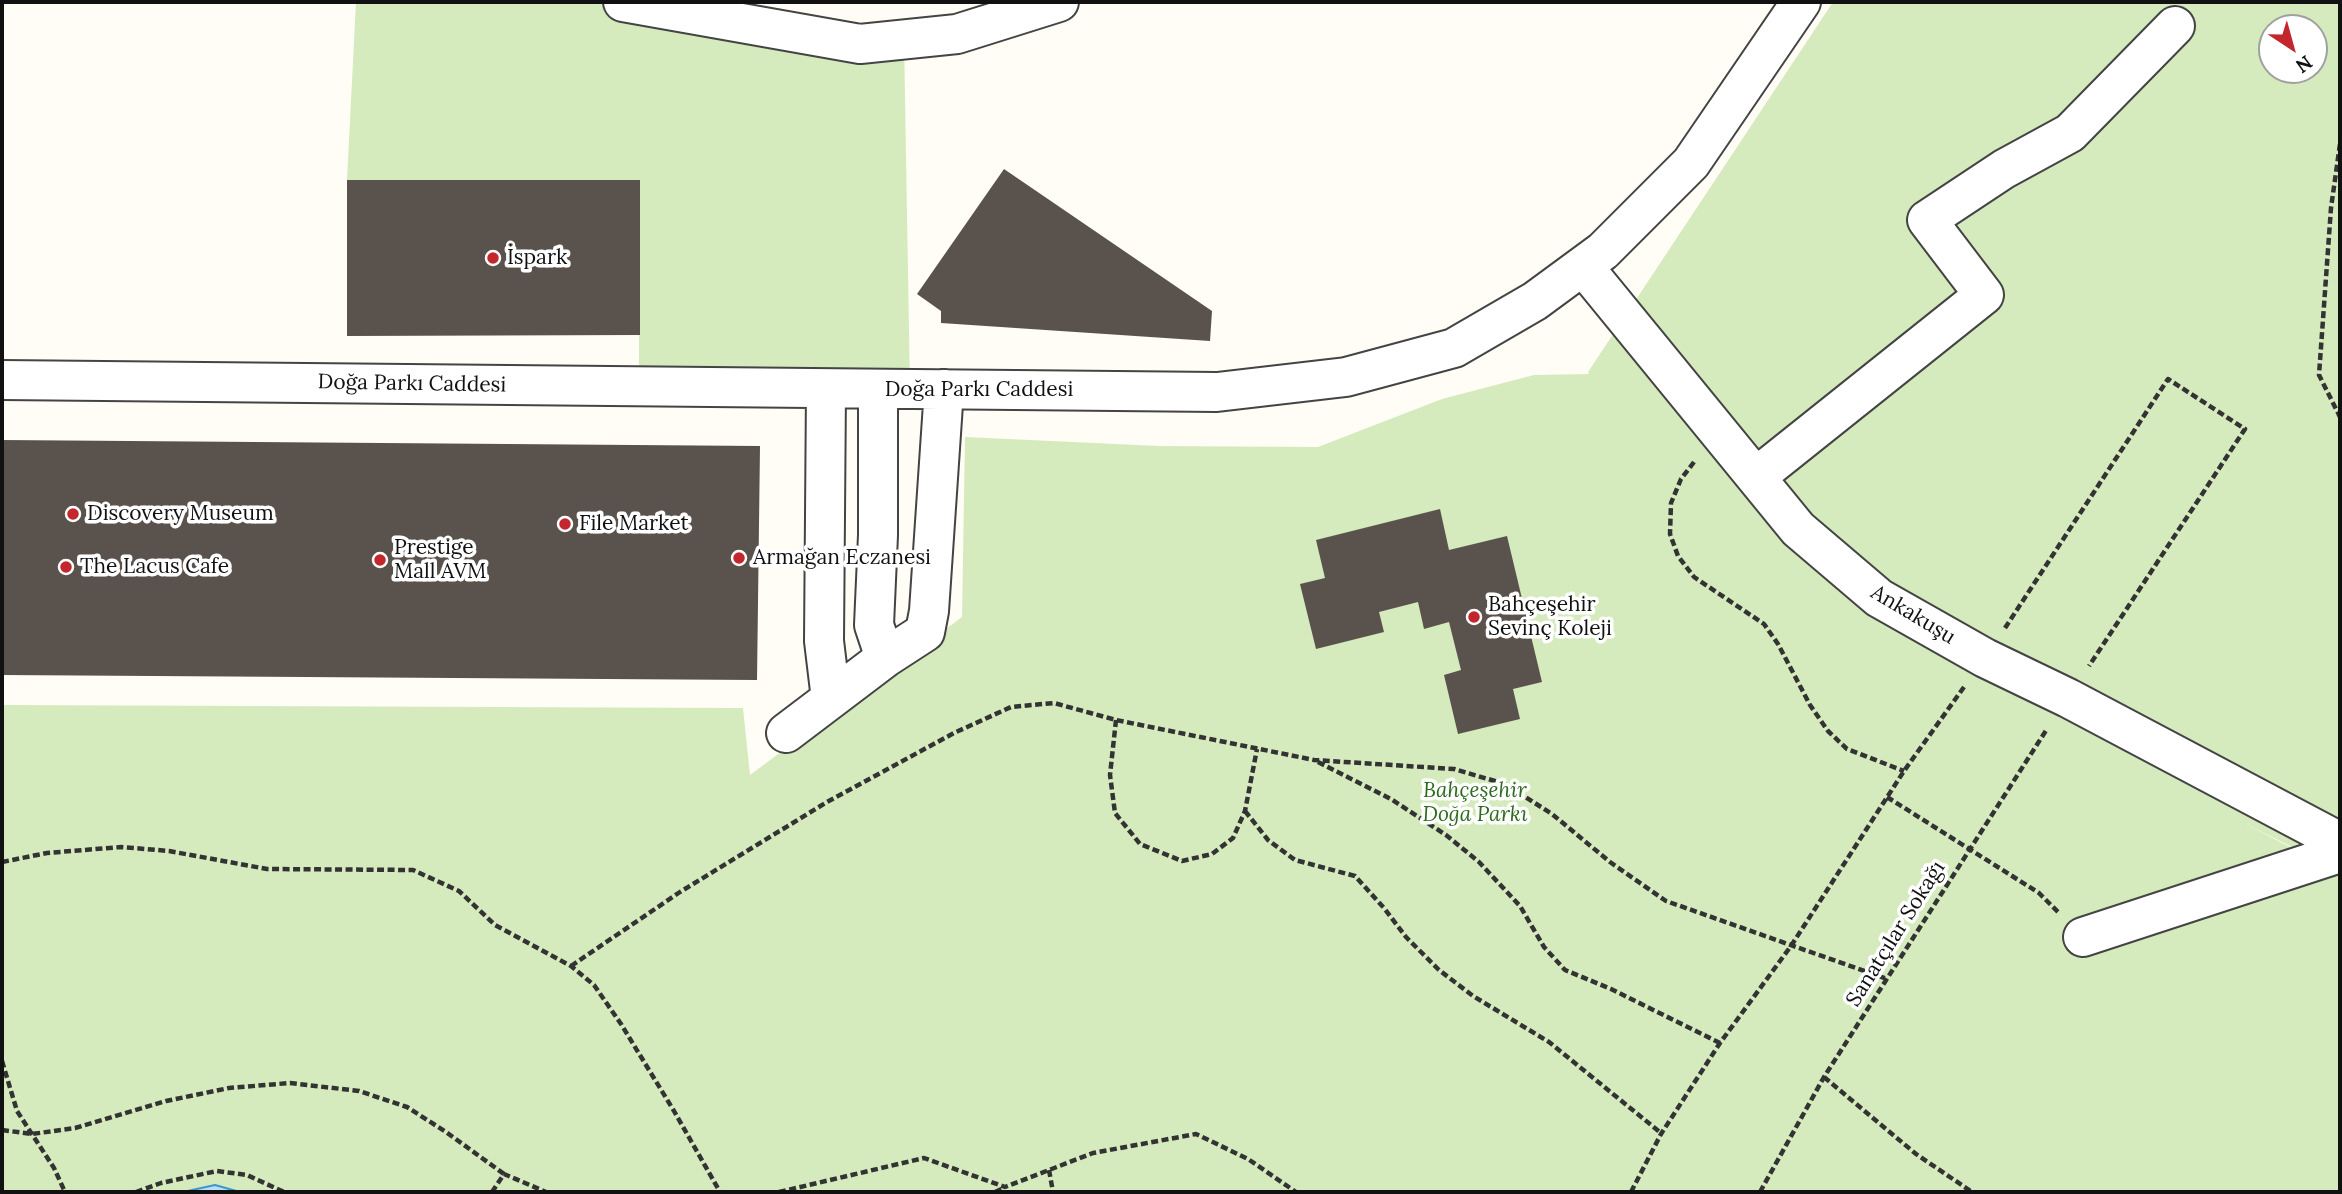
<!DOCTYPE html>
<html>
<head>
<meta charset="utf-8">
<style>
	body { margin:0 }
	#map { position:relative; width:2342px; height:1194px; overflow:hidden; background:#fffdf5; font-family:Lora,serif }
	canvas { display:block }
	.frame { position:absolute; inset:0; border:4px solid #111; pointer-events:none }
	.north { position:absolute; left:2258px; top:14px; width:70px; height:70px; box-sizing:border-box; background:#fff; border:2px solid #a0a0a0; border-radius:50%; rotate:144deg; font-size:19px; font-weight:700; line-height:28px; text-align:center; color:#111 }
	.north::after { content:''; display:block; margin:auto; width:24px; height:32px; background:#c4262e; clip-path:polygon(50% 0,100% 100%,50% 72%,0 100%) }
</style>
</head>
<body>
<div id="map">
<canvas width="2342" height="1194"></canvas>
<div class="frame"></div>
<div class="north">N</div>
</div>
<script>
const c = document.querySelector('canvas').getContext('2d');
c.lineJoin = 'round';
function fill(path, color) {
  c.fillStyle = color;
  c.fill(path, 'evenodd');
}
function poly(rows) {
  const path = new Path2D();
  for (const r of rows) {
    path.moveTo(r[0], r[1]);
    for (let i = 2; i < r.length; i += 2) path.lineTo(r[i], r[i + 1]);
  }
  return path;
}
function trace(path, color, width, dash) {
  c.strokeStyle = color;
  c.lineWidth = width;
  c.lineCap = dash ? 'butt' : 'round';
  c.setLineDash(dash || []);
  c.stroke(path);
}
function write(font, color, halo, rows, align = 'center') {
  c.font = font + ' Lora,serif';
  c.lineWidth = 7;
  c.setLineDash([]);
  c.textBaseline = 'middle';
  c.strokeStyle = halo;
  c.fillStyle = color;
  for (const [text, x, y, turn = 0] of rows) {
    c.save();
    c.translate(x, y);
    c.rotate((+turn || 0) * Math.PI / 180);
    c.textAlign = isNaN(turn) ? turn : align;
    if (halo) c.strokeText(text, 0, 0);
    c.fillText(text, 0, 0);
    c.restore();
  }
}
const green = poly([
	[356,2,623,2,904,39,910,389,639,386,639,180,347,180],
	[1833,2,2340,2,2340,871,2240,821,2340,873,2340,1192,2,1192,2,705,743,708,750,775,962,617,965,437,1159,446,1318,447,1442,399,1534,375,1589,374,1588,372],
	[2272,28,2314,28,2314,70,2272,70]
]);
const water = poly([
	[215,1185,240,1192,183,1192,215,1185]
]);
const building = poly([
	[1004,169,1212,311,1210,341,941,323,941,311,917,294],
	[347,180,640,180,640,335,347,336],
	[2,440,760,446,757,680,2,675],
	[1440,509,1449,550,1507,536,1542,682,1513,689,1520,719,1458,734,1444,675,1461,670,1449,622,1424,629,1418,602,1379,612,1384,632,1316,649,1300,584,1325,578,1316,540]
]);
const path = poly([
	[2340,144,2331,208,2319,375,2340,417],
	[1694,462,1681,479,1671,503,1670,534,1678,556,1694,577,1764,624,1778,644,1810,705,1828,731,1847,749,1904,771],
	[2005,628,2168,379,2245,429,2089,666],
	[1116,720,1110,775,1115,813,1140,844,1182,861,1212,854,1233,838,1245,811,1257,749],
	[1318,762,1391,799,1446,835,1479,862,1520,906,1544,947,1565,970,1611,989,1720,1043],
	[1887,797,2039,893,2058,912],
	[1245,811,1268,840,1295,860,1355,876,1384,908,1406,937,1439,970,1473,996,1549,1042,1661,1133],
	[2,862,47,853,121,847,169,851,267,869,413,870,459,891,495,925,571,966,594,985,621,1024,674,1111,720,1192],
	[571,966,680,892,827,802,954,733,1011,707,1054,703,1116,720,1314,760,1454,769,1505,784,1552,814,1610,862,1666,901,1887,979],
	[2,1061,17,1111,54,1168,65,1192],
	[1824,1077,1916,1154,1972,1192],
	[2,1130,32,1134,75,1128,166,1101,229,1088,290,1083,359,1091,407,1107,446,1132,504,1174],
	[1049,1170,1053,1192],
	[136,1192,161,1183,217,1171,247,1175,284,1192],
	[492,1192,504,1174,546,1192],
	[779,1192,924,1158,1005,1187,1093,1153,1196,1134,1248,1159,1296,1192],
	[995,1192,1004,1188],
	[1631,1192,1661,1134,1720,1043,1791,946,1904,771,1964,687],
	[1760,1192,1824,1077,2047,729]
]);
const minor = poly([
	[623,2,860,44,957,34,1059,2],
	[1583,266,1798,529,1879,598,1985,658,2068,698,2340,842],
	[2,380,1217,392,1346,377,1454,348,1535,301,1603,251,1691,163,1801,2],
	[826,389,824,641,831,699],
	[878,390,878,535,874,625,885,658],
	[1756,477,1984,295,1927,220,2004,169,2070,133,2175,26],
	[786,733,885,658,925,632,929,611,944,389],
	[2083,937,2340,853]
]);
const markers = [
	[493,258,7,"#c4262e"],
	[73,514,7,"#c4262e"],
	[565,524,7,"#c4262e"],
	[739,558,7,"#c4262e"],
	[380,560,7,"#c4262e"],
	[66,567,7,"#c4262e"],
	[1474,617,7,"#c4262e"]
];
const poiNames = [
	["İspark",507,258],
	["Discovery Museum",87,514],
	["File Market",579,524],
	["Prestige",394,548],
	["Mall AVM",394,572],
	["Armağan Eczanesi",753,558],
	["The Lacus Cafe",80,567],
	["Bahçeşehir",1488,605],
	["Sevinç Koleji",1488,629]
];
const streetNames = [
	["Doğa Parkı Caddesi",412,384,1],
	["Doğa Parkı Caddesi",979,390],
	["Ankakuşu",1913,615,31],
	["Sanatçılar Sokağı",1896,934,-58]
];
const parkNames = [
	["Bahçeşehir",1475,791],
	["Doğa Parkı",1475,815]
];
fill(green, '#d5ebbd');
fill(water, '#b9e0f7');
trace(water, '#3f96cf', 2);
fill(building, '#5a524d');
trace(minor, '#444', 42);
trace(path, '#333', 4.5, [7, 3.5]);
trace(minor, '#fff', 38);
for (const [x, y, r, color] of markers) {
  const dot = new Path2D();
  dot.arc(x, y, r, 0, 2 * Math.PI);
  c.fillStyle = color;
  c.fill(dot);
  trace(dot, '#fff', 2.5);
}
write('21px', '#111', '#fff', poiNames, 'left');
write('21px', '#111', '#fff', streetNames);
write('italic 21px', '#2f6b1f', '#fff', parkNames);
</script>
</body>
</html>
